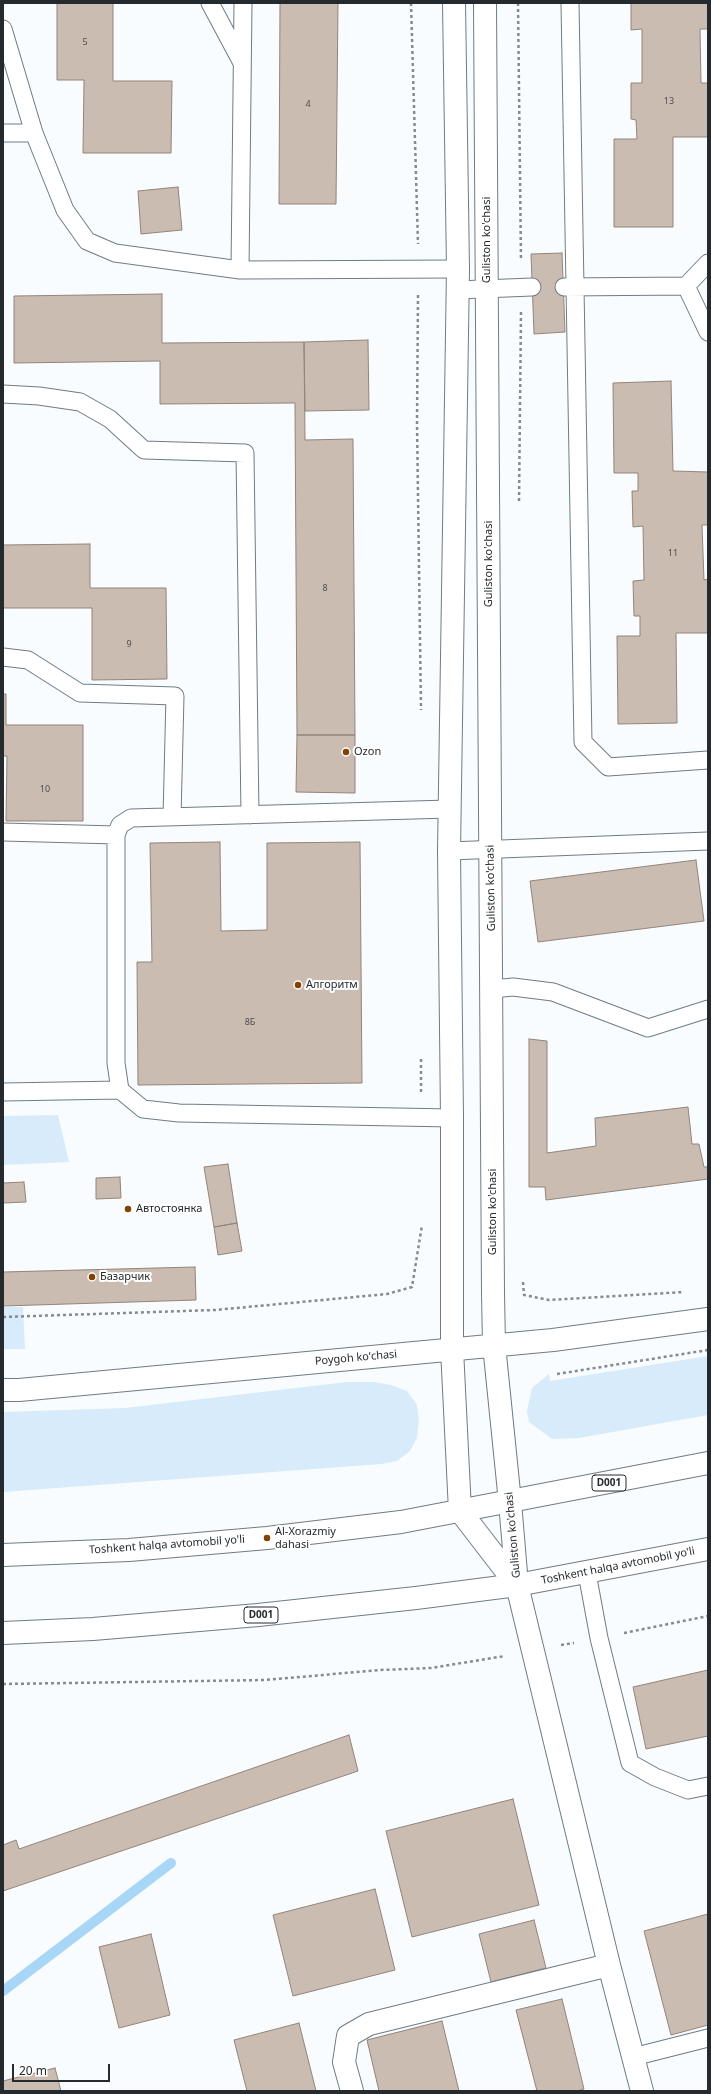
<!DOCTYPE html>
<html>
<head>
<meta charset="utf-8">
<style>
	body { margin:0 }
	#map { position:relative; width:711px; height:2094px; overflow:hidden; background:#f8fcfe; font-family:"Noto Sans",sans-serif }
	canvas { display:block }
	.frame { position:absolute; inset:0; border:4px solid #242a2e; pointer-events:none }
	.scale { position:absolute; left:12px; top:2064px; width:98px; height:18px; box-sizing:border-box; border:2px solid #242a2e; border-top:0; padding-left:5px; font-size:12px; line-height:14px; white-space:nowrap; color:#242a2e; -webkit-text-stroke:3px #fff; paint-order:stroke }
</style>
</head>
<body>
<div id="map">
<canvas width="711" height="2094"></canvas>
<div class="frame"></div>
<div class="scale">20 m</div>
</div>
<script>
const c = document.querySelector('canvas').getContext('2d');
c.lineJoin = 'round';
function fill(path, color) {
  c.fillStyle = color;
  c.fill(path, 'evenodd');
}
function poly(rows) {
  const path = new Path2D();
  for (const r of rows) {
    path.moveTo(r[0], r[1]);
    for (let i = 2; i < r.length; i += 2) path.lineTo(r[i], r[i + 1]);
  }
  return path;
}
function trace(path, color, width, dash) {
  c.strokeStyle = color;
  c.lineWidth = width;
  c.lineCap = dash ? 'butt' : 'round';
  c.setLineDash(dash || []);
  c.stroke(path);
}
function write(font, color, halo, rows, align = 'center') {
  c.font = font + ' "Noto Sans",sans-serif';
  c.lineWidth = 4;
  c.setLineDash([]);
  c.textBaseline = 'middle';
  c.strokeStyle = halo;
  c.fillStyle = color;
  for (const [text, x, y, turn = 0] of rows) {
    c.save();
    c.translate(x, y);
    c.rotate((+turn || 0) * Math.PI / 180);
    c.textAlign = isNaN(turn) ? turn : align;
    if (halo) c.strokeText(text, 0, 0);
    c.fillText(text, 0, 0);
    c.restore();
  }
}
const green = poly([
	[58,1115,69,1162,3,1165,3,1116],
	[3,1307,23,1307,25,1349,3,1349],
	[708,1356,708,1415,579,1438,552,1439,529,1422,527,1411,532,1388,549,1374,550,1381],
	[347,1382,374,1382,391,1385,407,1391,417,1405,419,1421,417,1438,410,1451,397,1461,381,1464,3,1492,3,1412,125,1408]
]);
const stream = poly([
	[3,1991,171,1863]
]);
const building = poly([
	[57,3,113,3,113,81,172,81,171,153,83,153,84,80,57,80,57,3],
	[280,3,338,3,336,204,279,204,280,3],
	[631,3,708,3,708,29,700,29,701,83,708,83,708,137,673,137,673,227,614,227,614,139,637,139,636,120,631,119,631,83,642,83,642,29,631,30,631,3],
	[178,187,182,230,141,234,138,191,178,187],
	[562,253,565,332,534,334,531,254,562,253],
	[162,294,162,343,304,342,305,440,353,439,355,735,297,735,295,403,160,404,160,361,14,363,14,296,162,294],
	[368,340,369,410,305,411,304,342,368,340],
	[671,381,673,471,708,472,708,525,702,525,704,580,708,579,708,633,676,633,677,723,618,724,617,636,640,636,640,616,634,616,633,581,644,580,643,526,633,527,632,491,638,491,638,473,614,473,613,383,671,381],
	[90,544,90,588,166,588,167,679,92,680,92,608,3,608,3,545,90,544],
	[3,694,6,694,6,725,83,725,83,821,6,821,7,756,3,756,3,694],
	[297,735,355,735,355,793,296,792,297,735],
	[220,842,221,931,267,930,267,843,360,842,362,1083,138,1085,137,962,152,962,150,843,220,842],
	[696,860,704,921,538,942,530,881,696,860],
	[529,1039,547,1041,547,1153,596,1146,595,1118,688,1107,692,1144,699,1144,704,1167,708,1167,708,1179,546,1200,545,1187,529,1187,529,1039],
	[228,1164,237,1223,214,1227,204,1167,228,1164],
	[120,1177,121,1198,96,1199,96,1178,120,1177],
	[24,1182,26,1202,3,1203,3,1183,24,1182],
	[237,1223,242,1251,218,1255,214,1227,237,1223],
	[195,1267,196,1300,3,1306,3,1272,195,1267],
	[708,1670,708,1736,646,1749,633,1687,708,1670],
	[349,1735,358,1771,3,1891,3,1845,16,1840,19,1849,349,1735],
	[513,1799,539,1905,412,1937,386,1831,513,1799],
	[375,1889,395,1970,293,1996,273,1915,375,1889],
	[708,1914,708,2025,671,2035,644,1931,708,1914],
	[534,1920,546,1968,491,1982,479,1934,534,1920],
	[151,1934,170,2015,119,2028,99,1947,151,1934],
	[562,1999,584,2089,577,2091,537,2091,516,2010,562,1999],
	[442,2021,459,2091,379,2091,367,2040,442,2021],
	[299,2023,316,2091,247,2091,234,2040,299,2023],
	[55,2068,61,2091,3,2091,3,2081,55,2068]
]);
const path = poly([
	[411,3,418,244],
	[518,3,521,261],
	[418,295,417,423,421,710],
	[519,501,521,312],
	[421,1092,421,1059],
	[523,1282,524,1295,549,1300,684,1292],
	[3,1317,215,1310,387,1294,412,1287,422,1225],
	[557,1374,708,1350],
	[624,1633,708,1616],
	[561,1645,574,1643],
	[3,1684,265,1680,380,1670,431,1668,505,1656]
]);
const lane = poly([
	[210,3,241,61],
	[570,3,583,742,608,767,708,760],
	[3,29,34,133,65,210,87,241,115,253,240,270,458,269],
	[3,133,34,133],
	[240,270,243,3],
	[686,286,708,263],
	[564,287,686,286,708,332],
	[457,290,532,287],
	[3,394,39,396,80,402,110,419,144,450,245,453,250,815],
	[3,657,28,660,80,693,175,696,172,817],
	[449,809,131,818,120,825,116,835,116,1063,120,1090,143,1109,179,1113,452,1118],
	[3,832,116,835],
	[449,851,708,841],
	[492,989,513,987,553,992,648,1028,708,1009],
	[3,1092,120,1090],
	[587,1573,599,1638,630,1763,655,1777,688,1790,708,1786],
	[633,2057,708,2038]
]);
const street = poly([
	[517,1585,609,1965,642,2091],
	[352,2091,344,2062,348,2036,369,2024,609,1965]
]);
const secondary = poly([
	[454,3,458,269,449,851,452,1118,452,1349,460,1511],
	[485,3,493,1293,494,1345,510,1502],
	[3,1390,19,1390,553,1340,708,1319]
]);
const highway = poly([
	[510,1502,517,1585],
	[460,1511,517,1585],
	[3,1555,129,1550,267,1538,401,1522,708,1463],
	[3,1633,93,1629,258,1615,416,1598,517,1585,708,1549]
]);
const markers = [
	[346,752,4,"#814301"],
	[298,985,4,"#814301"],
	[128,1209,4,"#814301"],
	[92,1277,4,"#814301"],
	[267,1538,4,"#814301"]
];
const numberNames = [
	["5",85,42],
	["13",669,101],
	["4",308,104],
	["11",673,553],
	["8",325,588],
	["9",129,644],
	["10",45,789],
	["8Б",250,1022]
];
const shields = [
	[609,1483,34],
	[261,1615,34]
];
const shieldNames = [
	["D001",609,1483],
	["D001",261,1615]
];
const streetNames = [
	["Guliston ko'chasi",487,240,-90],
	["Guliston ko'chasi",489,564,-90],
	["Guliston ko'chasi",491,888,-91],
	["Guliston ko'chasi",493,1212,-90],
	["Poygoh koʻchasi",356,1358,-5],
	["Guliston ko'chasi",513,1535,-95],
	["Toshkent halqa avtomobil yo'li",167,1545,-4],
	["Toshkent halqa avtomobil yo'li",618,1566,-11]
];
const poiNames = [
	["Ozon",354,752],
	["Алгоритм",306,985],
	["Автостоянка",136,1209],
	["Базарчик",100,1277],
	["Al-Xorazmiy",275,1532],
	["dahasi",275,1545]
];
fill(green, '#d7ebfa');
trace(stream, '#a7d6f6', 10);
fill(building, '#cbbcb1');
trace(building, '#92847a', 1);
trace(lane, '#6e7c86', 19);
trace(street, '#6e7c86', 24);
trace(secondary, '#6e7c86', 24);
trace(highway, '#6e7c86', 24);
trace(path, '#858a8e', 2.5, [3, 3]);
trace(lane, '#fff', 17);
trace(street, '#fff', 22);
trace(secondary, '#fff', 22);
trace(highway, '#fff', 22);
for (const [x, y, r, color] of markers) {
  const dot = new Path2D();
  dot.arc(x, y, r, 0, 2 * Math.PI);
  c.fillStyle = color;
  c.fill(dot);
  trace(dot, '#fff', 1.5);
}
write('9px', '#4e4e4f', null, numberNames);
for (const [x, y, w] of shields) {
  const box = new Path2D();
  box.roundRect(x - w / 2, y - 8, w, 16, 3);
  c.fillStyle = '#fff';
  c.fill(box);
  trace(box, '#242a2e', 1);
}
write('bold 10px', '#242a2e', null, shieldNames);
write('11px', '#242a2e', '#fff', streetNames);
write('11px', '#242a2e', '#fff', poiNames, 'left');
</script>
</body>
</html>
